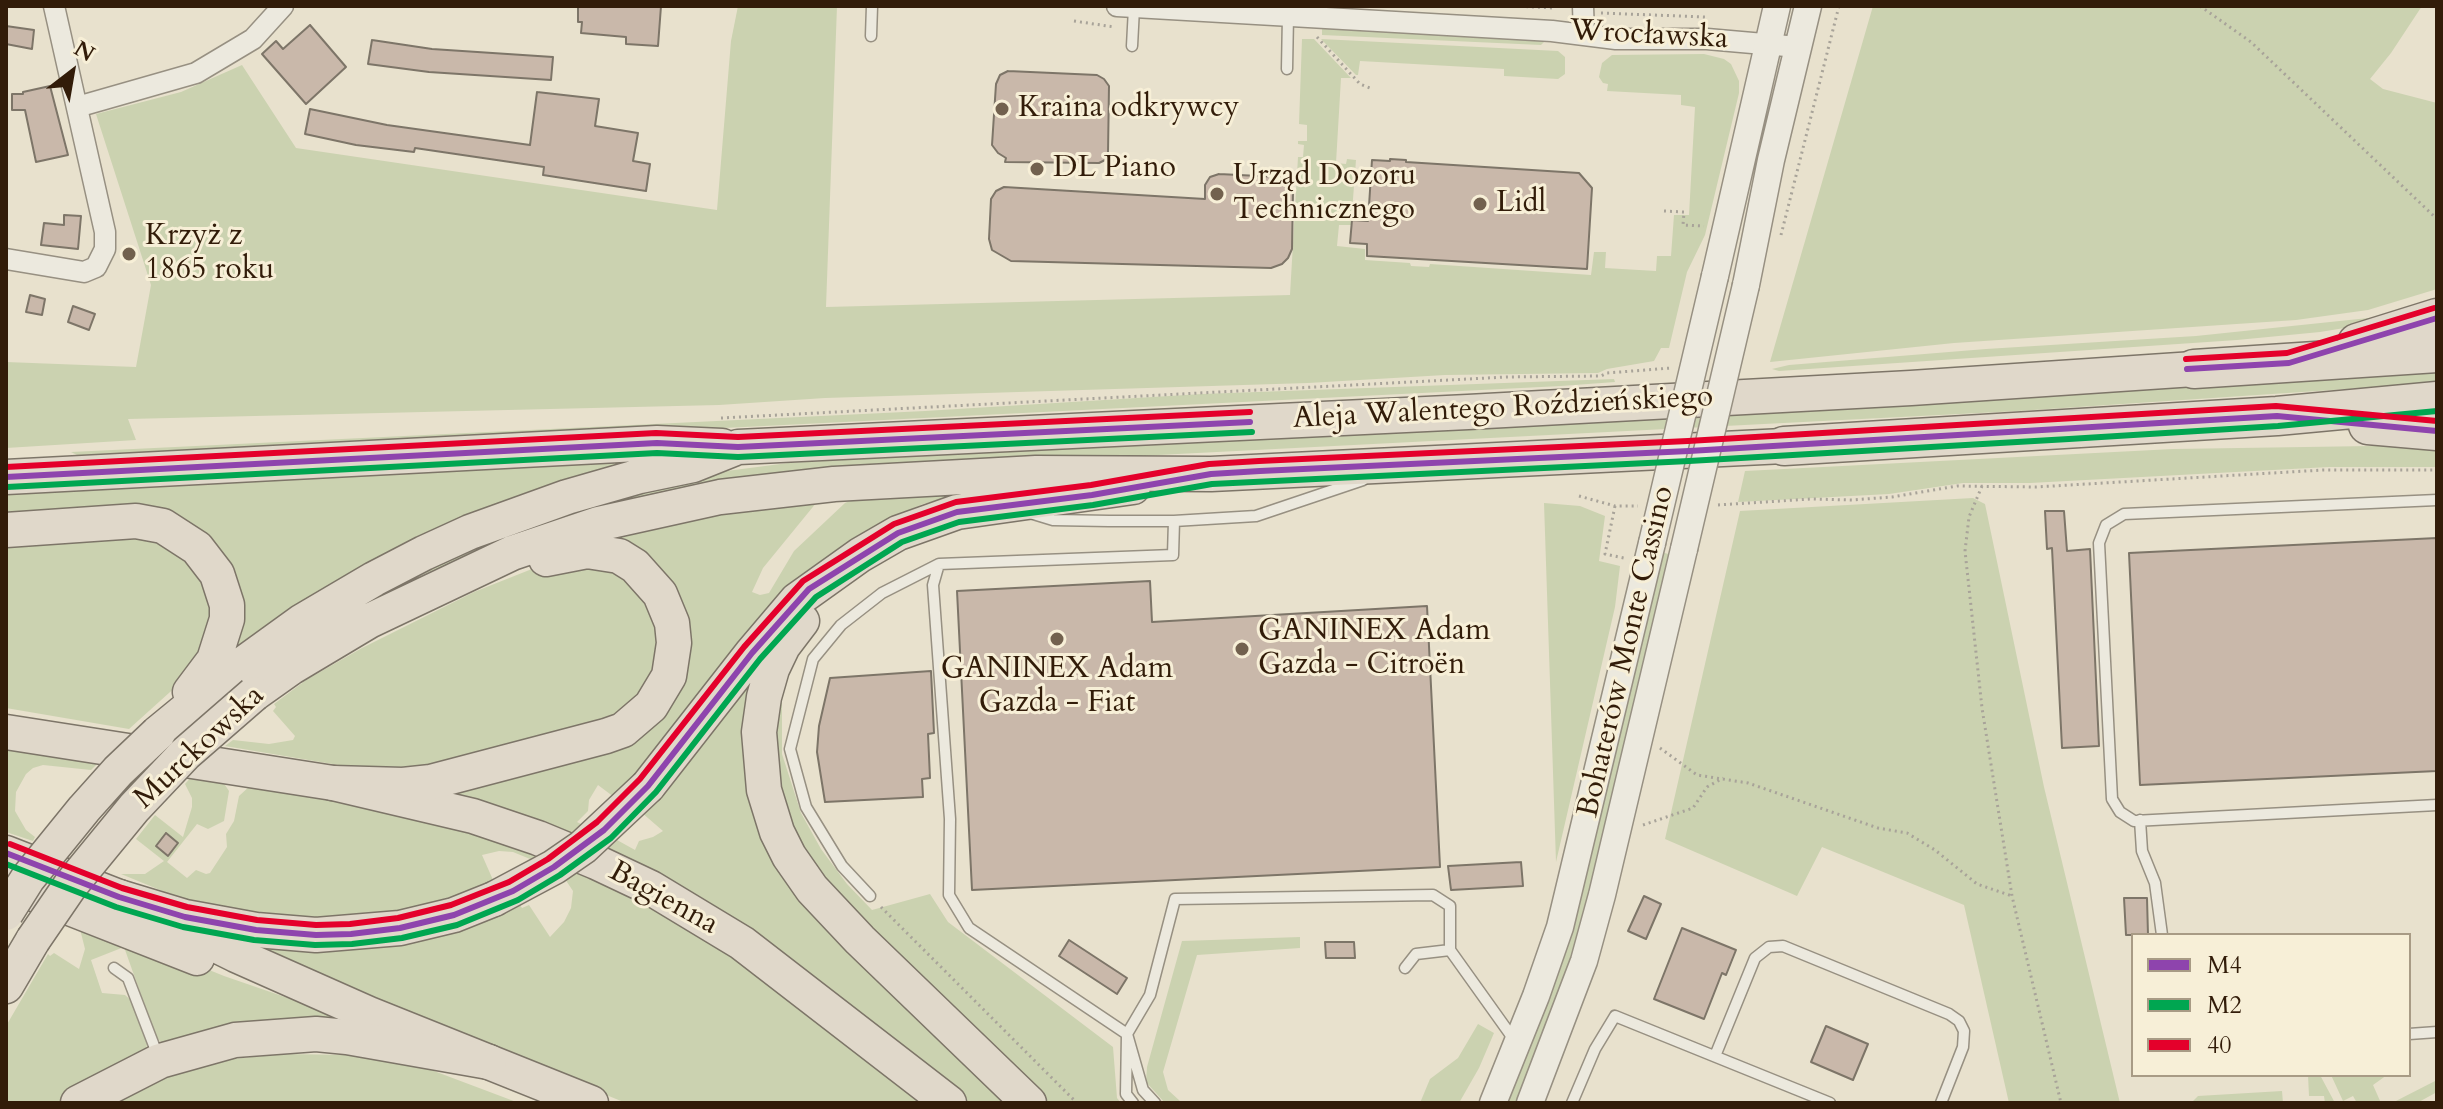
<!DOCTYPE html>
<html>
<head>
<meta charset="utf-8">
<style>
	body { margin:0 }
	#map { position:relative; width:2443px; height:1109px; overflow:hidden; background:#e8e1cd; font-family:Cardo,serif }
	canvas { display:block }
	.frame { position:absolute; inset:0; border:8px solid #321c09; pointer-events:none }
	.legend { position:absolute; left:2131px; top:933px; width:280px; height:144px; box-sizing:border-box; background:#f7efd7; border:2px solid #a89b85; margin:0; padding:10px 14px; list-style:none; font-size:24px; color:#321c09 }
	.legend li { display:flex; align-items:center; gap:16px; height:40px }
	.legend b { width:40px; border:2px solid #a89b85 }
	.north { position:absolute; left:32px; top:32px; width:80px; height:80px; -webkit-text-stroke:6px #f7efd7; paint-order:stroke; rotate:31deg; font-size:22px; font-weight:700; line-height:32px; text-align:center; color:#321c09 }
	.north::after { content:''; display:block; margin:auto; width:28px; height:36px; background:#321c09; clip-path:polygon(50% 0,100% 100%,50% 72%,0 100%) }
</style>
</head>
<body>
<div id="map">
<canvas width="2443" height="1109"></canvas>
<div class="frame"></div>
<ul class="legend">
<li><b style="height:10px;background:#8e44ad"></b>M4</li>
<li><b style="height:10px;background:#00a651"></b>M2</li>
<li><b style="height:10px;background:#e4002b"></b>40</li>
</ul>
<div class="north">N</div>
</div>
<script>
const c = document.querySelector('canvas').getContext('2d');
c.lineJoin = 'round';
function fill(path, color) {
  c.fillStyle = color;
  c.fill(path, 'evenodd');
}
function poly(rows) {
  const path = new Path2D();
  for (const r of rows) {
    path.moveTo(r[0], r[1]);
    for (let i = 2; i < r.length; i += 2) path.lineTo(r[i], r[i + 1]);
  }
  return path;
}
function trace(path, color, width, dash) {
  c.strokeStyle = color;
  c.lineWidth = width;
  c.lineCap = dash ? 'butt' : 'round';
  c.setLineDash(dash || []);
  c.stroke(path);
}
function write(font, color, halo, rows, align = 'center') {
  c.font = font + ' Cardo,serif';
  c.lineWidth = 6;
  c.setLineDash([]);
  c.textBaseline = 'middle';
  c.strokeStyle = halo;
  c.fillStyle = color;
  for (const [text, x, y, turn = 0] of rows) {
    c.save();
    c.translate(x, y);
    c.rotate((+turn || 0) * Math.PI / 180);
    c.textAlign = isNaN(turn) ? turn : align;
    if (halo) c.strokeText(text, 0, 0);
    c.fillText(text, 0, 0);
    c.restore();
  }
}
const green = poly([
	[738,6,837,6,826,307,1290,295,1298,157,1303,157,1304,145,1298,144,1298,141,1307,141,1307,125,1299,124,1302,39,1314,39,1351,78,1341,78,1336,163,1346,164,1347,159,1356,160,1351,225,1339,225,1337,246,1365,249,1365,260,1410,263,1411,266,1429,267,1430,264,1591,275,1594,252,1606,252,1605,268,1656,271,1657,256,1671,256,1674,215,1689,215,1695,107,1681,105,1681,95,1607,91,1608,84,1603,83,1599,77,1602,63,1612,55,1704,54,1724,59,1731,64,1739,81,1739,93,1705,235,1687,272,1669,348,1661,348,1654,361,1607,369,1598,373,1445,375,1308,383,825,398,719,405,128,419,136,440,6,448,6,362,136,367,151,285,96,114,181,92,242,65,296,148,717,210,731,41],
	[1873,6,2422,6,2391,53,2370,79,2383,89,2437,103,2437,289,2368,310,2296,320,1954,343,1770,362],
	[1322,28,1538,41,1545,41,1541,45,1322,35],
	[1321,39,1558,51,1565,57,1565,74,1558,79,1504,76,1504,69,1360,61,1358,75,1356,75],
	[2378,317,2375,323,2320,332,2237,340,1779,371,1772,369,1789,365,1986,349,2196,336],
	[2437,370,2437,383,2018,411,1041,461,501,543,424,574,332,622,382,587,544,516,719,472,788,463,1262,437,1915,405],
	[1614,379,1615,382,1561,386,87,460,71,452,925,411,1202,394],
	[2437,445,2437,467,2329,467,2030,483,1963,483,1889,494,1738,502,1745,471,2173,449],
	[640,456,235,649,211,545,6,515,6,488],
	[960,494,923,504,886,520,851,540,809,572,650,765,614,797,598,785,589,800,588,811,577,822,585,826,570,837,444,791,593,752,684,661,608,539,702,512,821,497,763,568,752,592,760,595,769,593,794,551,845,503,854,499],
	[1973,498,1985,504,2044,787,2120,1103,2009,1103,1964,905,1822,847,1797,896,1665,839,1740,511],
	[1544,503,1580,506,1605,516,1599,561,1620,566,1615,607,1556,862],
	[122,535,161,541,200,571,213,605,211,638,180,683,129,729,6,708,6,541],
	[1661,552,1672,555,1574,954,1518,1103,1507,1103],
	[568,560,625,574,659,623,657,670,622,716,458,765,380,772,225,746,233,740,269,744,293,740,295,736,273,711,276,707,274,704,306,680,362,648,474,592,542,565],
	[757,666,759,809,1014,1103,969,1103,840,1000,603,851,617,840,635,850,639,841,653,837,663,831,641,812],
	[774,701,782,703,782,754,801,813,821,849,847,884,872,910,930,894,948,922,1113,1047,1117,1098,1121,1103,1044,1103,808,863,775,788],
	[6,744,100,761,91,770,43,765,33,768,26,774,16,792,15,811,26,830,35,837,33,841,6,832],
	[193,775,223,782,229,791,224,821,208,829,197,824,167,862,187,878,196,870,206,874,210,873,227,847,226,834,234,821,239,796,251,785,409,813,545,854,535,861,513,852,499,851,482,855,493,880,486,883,488,887,361,921,246,916,177,897,121,874,145,874,164,861,136,839,155,815,183,837,192,807,192,798,185,784],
	[581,868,697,929,930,1103,626,1103,207,933,518,902,522,908,529,905,550,937,564,922,571,908,573,891,565,879],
	[80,929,160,950,224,976,346,1018,163,1044,156,1037,124,947,91,960,102,993,125,995,133,1002,148,1040,145,1054,59,1103,6,1103,6,1026,48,954,50,956,54,953,79,969,85,949],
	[1300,937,1300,948,1197,955,1163,1072,1168,1090,1180,1101,1189,1103,1165,1103,1146,1082,1147,1067,1182,941],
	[1478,1024,1494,1033,1479,1068,1459,1103,1420,1103,1430,1079,1458,1058],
	[284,1054,350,1055,426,1068,519,1103,102,1103,165,1073,221,1060],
	[2308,1075,2320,1075,2335,1103,2325,1103,2324,1096,2309,1096],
	[2331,1075,2387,1075,2373,1085,2381,1103,2357,1103,2353,1096,2343,1101],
	[2437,1080,2437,1092,2417,1103,2392,1103],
	[2282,1091,2283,1103,2191,1103,2198,1096]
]);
const building = poly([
	[578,6,661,6,658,46,626,44,626,37,581,33,582,22,578,22,578,6],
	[310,25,346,67,306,104,262,54,276,41,283,49,310,25],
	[6,26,34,30,32,49,6,44,6,26],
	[372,40,432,49,553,57,551,80,429,72,368,64,372,40],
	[1008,71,1097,75,1104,79,1109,86,1108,153,1105,160,1099,163,1005,162,1006,158,998,153,992,145,996,84,1000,75,1008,71],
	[50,86,68,155,36,162,25,110,12,110,12,94,23,94,23,92,50,86],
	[537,92,599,99,595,126,638,133,633,161,650,164,646,191,543,175,544,167,415,148,414,152,356,145,305,134,310,109,387,125,530,145,537,92],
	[1390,159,1406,160,1406,162,1579,173,1592,188,1587,269,1367,256,1367,244,1350,243,1352,220,1368,221,1372,160,1390,161,1390,159],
	[1219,174,1279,177,1289,182,1293,192,1292,249,1288,258,1282,264,1271,268,1011,261,992,250,989,239,991,199,996,191,1004,187,1205,199,1205,185,1210,177,1219,174],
	[64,215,81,216,78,249,41,245,44,223,64,225,64,215],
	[30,295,45,299,42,315,26,312,30,295],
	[73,306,95,314,89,330,68,322,73,306],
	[2045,511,2064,511,2067,551,2090,549,2099,746,2062,748,2052,548,2047,549,2045,511],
	[2437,538,2437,771,2140,785,2129,553,2437,538],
	[1150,581,1152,622,1427,606,1440,867,972,890,957,591,1150,581],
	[931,671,934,733,928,734,930,778,922,779,923,797,825,802,817,752,819,726,830,678,931,671],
	[166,833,178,843,168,856,156,846,166,833],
	[1521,862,1523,886,1451,890,1448,866,1521,862],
	[1644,896,1661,904,1646,939,1628,931,1644,896],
	[2124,898,2147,898,2148,935,2126,935,2124,898],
	[1682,928,1736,950,1726,975,1722,973,1704,1019,1654,999,1682,928],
	[1069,940,1127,978,1117,994,1059,956,1069,940],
	[1325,942,1354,942,1355,958,1326,958,1325,942],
	[1826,1026,1868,1044,1853,1080,1811,1062,1826,1026]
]);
const path = poly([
	[1514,6,1554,8],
	[2200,6,2251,42,2437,219],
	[1601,13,1705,17],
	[1074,21,1114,27],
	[1317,37,1360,84,1370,88],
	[1664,211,1684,212,1683,225,1704,226],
	[1781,235,1839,6],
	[721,418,1506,377,1601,376,1607,373,1671,368],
	[1982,486,1969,517,1965,551,1982,708,2012,896,2061,1103],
	[1579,496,1615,506,1638,506],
	[1718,505,1811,499,1852,500,1892,497,1957,486,2036,487,2323,470,2437,470],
	[1615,506,1605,554,1624,558],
	[1660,748,1697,775,1748,783,1878,828,1907,833,1935,850,1977,884,2012,896],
	[1643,825,1693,808,1707,787,1723,778],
	[881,907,1077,1103]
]);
const service = poly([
	[871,36,872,6],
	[1132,46,1134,8],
	[1287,69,1288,16],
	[2437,500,2124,514,2106,525,2099,543,2112,799,2120,812,2134,821,2437,805],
	[1030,513,1053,520,1109,521,1174,521,1256,516,1363,480],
	[939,564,933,585,950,819,949,895,969,928,1127,1034,1143,1090,1155,1103],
	[2140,820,2142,851,2155,883,2162,935],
	[870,896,842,866,806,807,790,749,813,659,841,625,882,593,939,564,1173,555,1174,521],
	[114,968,128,978,158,1056],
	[1405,968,1416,954,1450,950],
	[2409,1034,2437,1032],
	[1715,1056,1755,958,1769,947,1783,946,1949,1014,1959,1021,1964,1031,1963,1047,1941,1103],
	[1133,1103,1126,1094,1127,1034,1150,995,1175,899,1433,895,1450,906,1450,950,1515,1041],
	[1572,1103,1595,1049,1615,1016,1830,1103]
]);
const minor = poly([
	[1117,6,1552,31,1616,39,1707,39,1798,47],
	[1583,6,1584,35],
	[77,107,196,73,253,39,283,6],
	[6,259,84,272,96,267,105,249,105,232,54,6]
]);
const tertiary = poly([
	[1715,276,1777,6],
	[1746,285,1771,160,1808,6],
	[1493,1103,1536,996,1560,927,1652,543],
	[1530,1103,1584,961,1602,895,1684,549]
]);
const primary = poly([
	[6,732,333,783,473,816,538,838,596,862,651,888,742,943,949,1103],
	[6,853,119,897,236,955,369,1014,591,1103],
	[6,883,197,958]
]);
const trunk = poly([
	[6,477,657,443,722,446],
	[6,530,136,521,163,526,197,548,217,574,227,605,227,619,214,660,190,692],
	[802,621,783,646,772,669,764,697,759,732,764,790,777,832,789,856,812,889,860,940,1029,1103],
	[254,694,292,667,369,621,512,553,598,524,720,497,834,484,1036,473,1211,474,1784,446],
	[158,733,236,669,301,622,374,579,424,553,470,532,567,497,640,476,693,465,738,447,1468,412,1911,388,2194,369],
	[333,783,403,785,431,782,606,736,623,730,651,706,669,676,674,643,672,623,660,594,635,566,619,556,587,551,546,559],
	[648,786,752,653,797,600,860,555,898,533,957,512,1133,487],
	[119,897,185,917,256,930,316,935,400,928,454,915,494,899],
	[6,986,33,940],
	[78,1103,160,1061,235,1040,316,1034,347,1037,489,1062]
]);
const motorway = poly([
	[2357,343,2437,318],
	[2194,369,2437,353],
	[2368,425,2437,431],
	[1784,446,2277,416,2437,401]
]);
const tertiaryBridge = poly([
	[1652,543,1715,276],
	[1684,549,1746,285]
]);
const trunkBridge = poly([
	[494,899,554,867,583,847,648,786],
	[6,913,28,878,84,809,118,771,158,733],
	[33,940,70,886,134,808,185,754,254,694]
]);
const bus1 = poly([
	[2187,369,2289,363,2437,318],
	[6,477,657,443,738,447,1250,422],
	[6,853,119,897,185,917,256,930,316,935,351,934,400,928,454,915,513,891,554,867,604,830,648,786,752,653,809,589,898,533,957,512,1092,495,1211,474,1260,471,1689,451,2277,416,2437,431]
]);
const bus2 = poly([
	[7,487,657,453,738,457,1252,432],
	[6,864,116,907,183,927,254,940,315,945,352,944,402,938,457,925,518,900,560,875,611,838,656,792,760,659,816,597,902,542,959,522,1093,505,1212,484,1689,461,2069,439,2278,426,2437,411]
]);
const bus3 = poly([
	[2186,359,2287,353,2434,308],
	[6,467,656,433,738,437,1250,412],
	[10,844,122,888,187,907,257,920,316,925,350,924,398,918,451,905,509,882,548,859,597,822,640,779,744,647,803,581,894,524,956,502,1091,485,1209,464,1259,461,1688,441,2276,406,2437,421]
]);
const markers = [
	[1002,109,8,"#72614e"],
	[1037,169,8,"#72614e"],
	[1217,194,8,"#72614e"],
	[1480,204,8,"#72614e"],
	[129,254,8,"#72614e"],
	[1057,639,8,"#72614e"],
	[1242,649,8,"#72614e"]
];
const streetNames = [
	["Wrocławska",1649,36,3],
	["Aleja Walentego Roździeńskiego",1503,409,-3],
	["Bohaterów Monte Cassino",1627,652,-77],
	["Murckowska",200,748,-43],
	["Bagienna",663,899,29]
];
const poiNames = [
	["Kraina odkrywcy",1018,109],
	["DL Piano",1053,169],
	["Urząd Dozoru",1233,177],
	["Technicznego",1233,211],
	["Lidl",1496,204],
	["Krzyż z",145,237],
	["1865 roku",145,271],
	["GANINEX Adam",1258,632],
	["Gazda - Citroën",1258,666],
	["GANINEX Adam",1057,670,"center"],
	["Gazda - Fiat",1057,704,"center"]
];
fill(green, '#cbd2b0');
fill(building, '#c9b8aa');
trace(building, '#7d7568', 2);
trace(service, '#979082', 13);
trace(minor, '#979082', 23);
trace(tertiary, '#979082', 29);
trace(primary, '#7d7568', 37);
trace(trunk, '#7d7568', 37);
trace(motorway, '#7d7568', 41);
trace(path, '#a8a399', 3, [2, 4]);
trace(service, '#ece9de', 10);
trace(minor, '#ece9de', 20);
trace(tertiary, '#ece9de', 26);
trace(primary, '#e0d8ca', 34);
trace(trunk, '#e0d8ca', 34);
trace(motorway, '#e0d8ca', 38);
trace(tertiaryBridge, '#979082', 29, []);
trace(trunkBridge, '#7d7568', 37, []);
trace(tertiaryBridge, '#ece9de', 26);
trace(trunkBridge, '#e0d8ca', 34);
trace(bus1, '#8e44ad', 6);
trace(bus2, '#00a651', 6);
trace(bus3, '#e4002b', 6);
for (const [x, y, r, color] of markers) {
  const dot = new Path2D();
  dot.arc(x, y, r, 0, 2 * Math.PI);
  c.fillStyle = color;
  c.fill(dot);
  trace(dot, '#f7efd7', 3);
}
write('30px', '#321c09', '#f7efd7', streetNames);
write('30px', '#321c09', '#f7efd7', poiNames, 'left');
</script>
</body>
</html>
